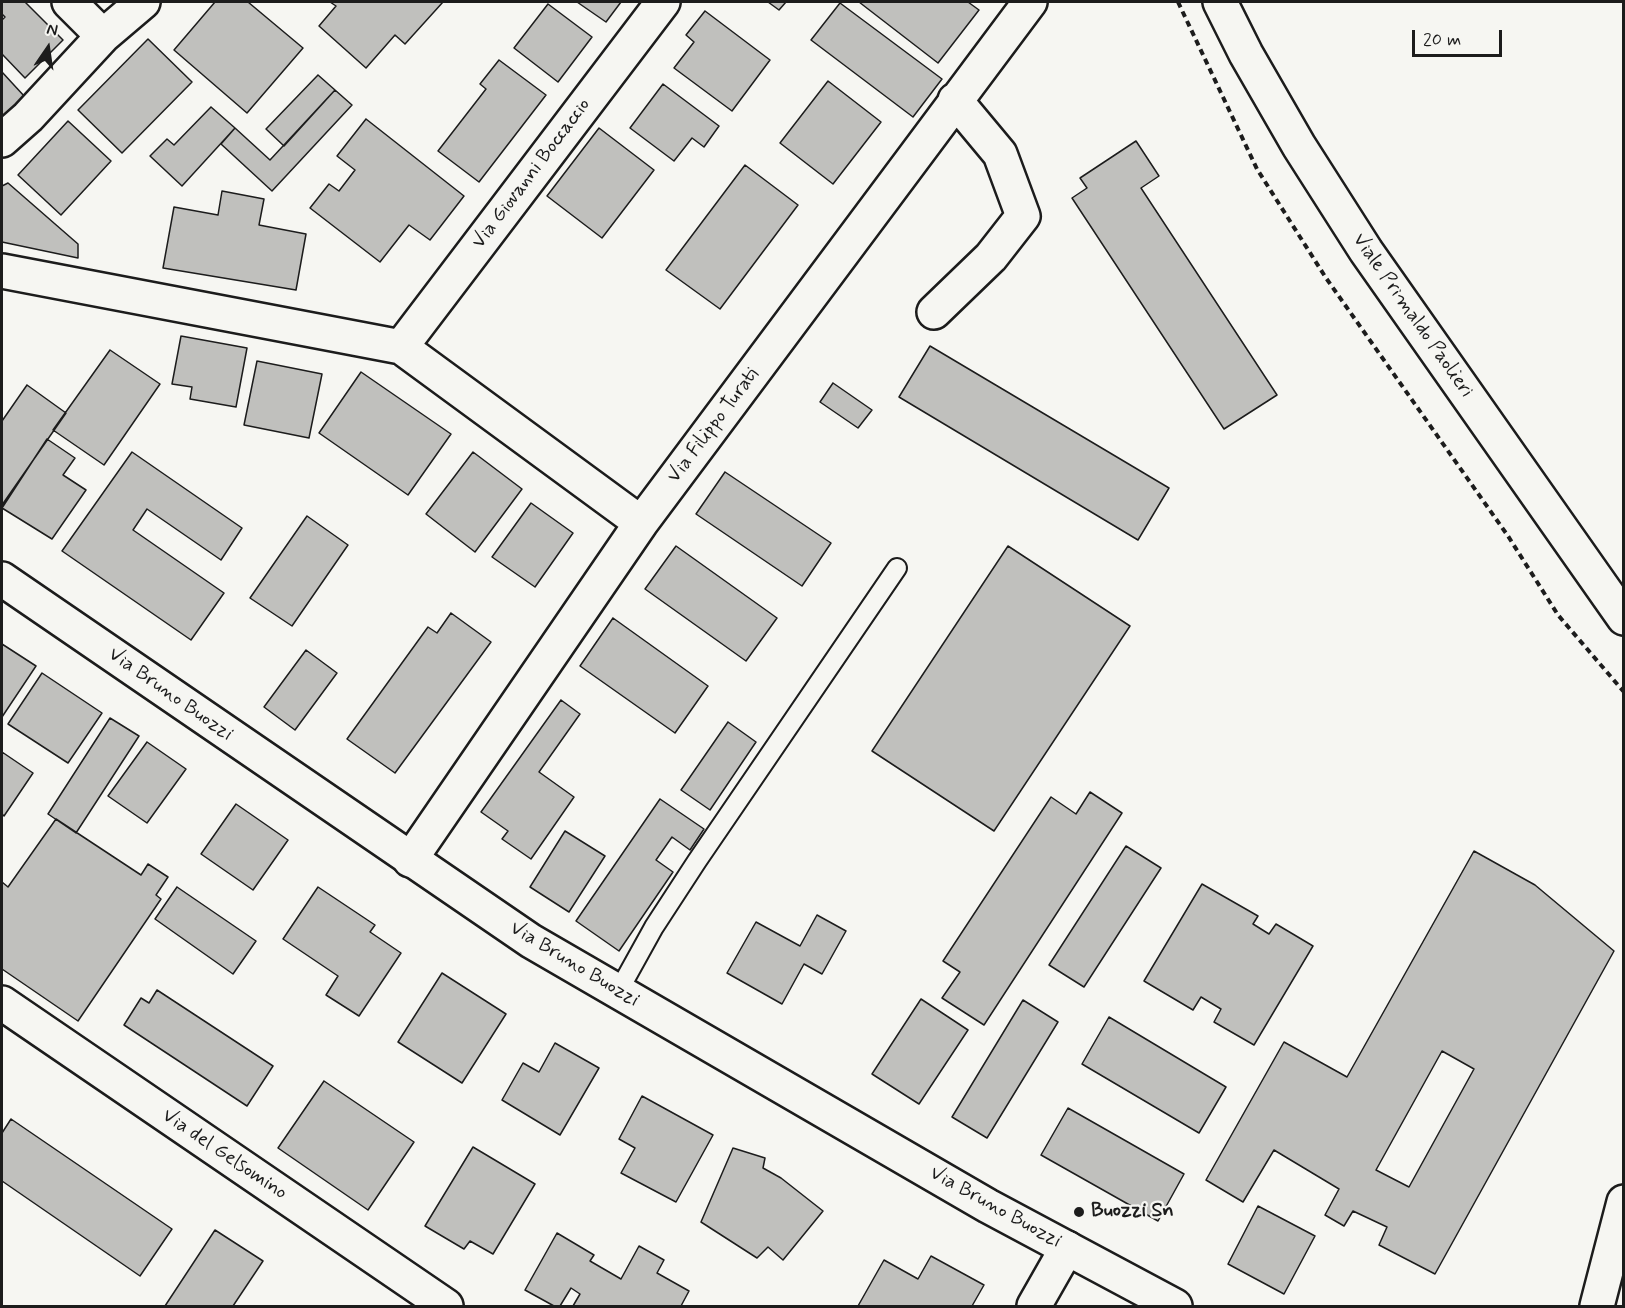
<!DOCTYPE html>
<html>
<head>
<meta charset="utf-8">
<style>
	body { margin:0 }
	#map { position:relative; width:1625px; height:1308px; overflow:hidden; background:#f6f6f2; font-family:Mynerve,sans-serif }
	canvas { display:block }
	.frame { position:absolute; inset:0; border:3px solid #1c1c1c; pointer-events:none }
	.north { position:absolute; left:18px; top:18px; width:60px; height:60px; -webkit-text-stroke:4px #f6f6f2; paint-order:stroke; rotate:13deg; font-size:16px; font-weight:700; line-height:24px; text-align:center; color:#1c1c1c }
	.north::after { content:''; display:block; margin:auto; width:21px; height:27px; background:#1c1c1c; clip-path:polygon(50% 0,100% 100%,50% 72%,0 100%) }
	.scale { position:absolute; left:1412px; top:30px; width:90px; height:27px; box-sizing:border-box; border:3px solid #1c1c1c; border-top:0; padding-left:8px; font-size:18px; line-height:21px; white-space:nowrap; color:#1c1c1c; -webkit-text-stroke:4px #f6f6f2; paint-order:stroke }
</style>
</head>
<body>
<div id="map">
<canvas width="1625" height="1308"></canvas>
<div class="frame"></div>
<div class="north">N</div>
<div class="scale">20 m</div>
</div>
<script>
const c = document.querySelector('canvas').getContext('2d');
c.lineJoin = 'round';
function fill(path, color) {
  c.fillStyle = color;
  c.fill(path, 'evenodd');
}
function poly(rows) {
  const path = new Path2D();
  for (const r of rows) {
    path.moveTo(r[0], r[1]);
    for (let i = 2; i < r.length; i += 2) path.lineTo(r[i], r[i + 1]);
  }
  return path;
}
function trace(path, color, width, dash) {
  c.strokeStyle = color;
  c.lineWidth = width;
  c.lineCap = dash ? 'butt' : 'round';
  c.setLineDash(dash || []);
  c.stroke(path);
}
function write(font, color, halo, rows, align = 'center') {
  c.font = font + ' Mynerve,sans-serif';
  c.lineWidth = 4.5;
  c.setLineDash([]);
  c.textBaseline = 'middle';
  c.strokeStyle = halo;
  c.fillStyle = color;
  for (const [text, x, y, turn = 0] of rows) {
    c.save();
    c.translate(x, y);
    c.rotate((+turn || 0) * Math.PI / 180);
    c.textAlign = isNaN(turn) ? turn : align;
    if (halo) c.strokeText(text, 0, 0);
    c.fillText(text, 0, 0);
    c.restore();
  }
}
const building = poly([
	[2,2,25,2,63,40,25,78,2,54,2,20,5,17,2,14,2,2],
	[215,2,248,2,303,48,247,113,174,50,215,2],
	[330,2,443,2,405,44,395,35,366,68,319,26,336,6,330,2],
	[577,2,621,2,606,22,577,2],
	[768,2,786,2,779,10,768,2],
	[859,2,968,2,979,10,938,63,859,2],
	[840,3,942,79,913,117,811,40,840,3],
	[548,4,592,37,558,82,514,48,548,4],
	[705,11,770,60,732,111,674,68,694,42,686,35,705,11],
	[148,39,192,82,122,153,78,110,148,39],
	[499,60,546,95,479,182,438,151,486,89,480,84,499,60],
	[2,72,25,97,2,119,2,72],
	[318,75,335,90,284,146,266,129,318,75],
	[828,81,881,122,833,184,780,143,828,81],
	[663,84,719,126,704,147,692,138,674,161,630,128,663,84],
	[335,90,352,105,272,191,221,144,235,128,270,160,335,90],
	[211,107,235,128,182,186,150,156,167,139,174,145,211,107],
	[366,119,464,196,430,240,409,225,380,262,310,208,329,184,339,191,355,170,337,156,366,119],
	[68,121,111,161,61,215,18,175,68,121],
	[599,128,654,170,602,238,547,196,599,128],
	[1136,141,1159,176,1141,188,1277,395,1224,429,1072,198,1087,188,1080,178,1136,141],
	[745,165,798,205,720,309,666,270,745,165],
	[8,183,78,244,78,258,2,242,2,186,8,183],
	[222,191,264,199,259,225,306,234,296,290,163,268,174,207,218,215,222,191],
	[181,336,247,348,236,407,190,399,192,387,172,384,181,336],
	[930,346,1169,488,1138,540,899,397,930,346],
	[110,350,160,384,104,465,53,430,110,350],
	[257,361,322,374,309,438,244,425,257,361],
	[361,372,451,434,408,495,319,433,361,372],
	[833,383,872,410,858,428,820,402,833,383],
	[27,385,66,413,2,505,2,421,27,385],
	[47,439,75,458,63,475,86,490,52,539,2,508,47,439],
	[132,452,242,528,221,560,147,509,133,530,224,593,191,640,62,551,132,452],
	[473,452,522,489,475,552,426,514,473,452],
	[725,472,831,543,802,586,696,514,725,472],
	[531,503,573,533,535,587,492,557,531,503],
	[307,516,348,545,292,626,250,598,307,516],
	[676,546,777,618,746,661,645,589,676,546],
	[1008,546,1130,626,994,831,872,751,1008,546],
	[451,613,491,642,395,773,347,739,428,627,437,633,451,613],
	[613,618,708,686,675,733,580,666,613,618],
	[2,644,36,666,2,717,2,644],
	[306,650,337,673,295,730,264,707,306,650],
	[42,673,102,713,68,763,8,724,42,673],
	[561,700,580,714,539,772,574,797,531,859,502,839,508,831,481,812,561,700],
	[110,718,139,736,76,833,48,814,110,718],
	[728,722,756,742,710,810,681,790,728,722],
	[147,742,186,769,147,823,108,796,147,742],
	[2,752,33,773,4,816,2,814,2,752],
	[1090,792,1122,813,984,1025,942,998,960,972,943,961,1051,797,1076,814,1090,792],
	[660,799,704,829,690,850,672,837,656,860,673,872,619,951,576,921,660,799],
	[236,804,288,840,253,890,201,854,236,804],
	[56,819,141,875,148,864,168,877,156,895,161,899,78,1021,2,969,2,882,8,887,56,819],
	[565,831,605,856,569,912,530,887,565,831],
	[1126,846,1161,868,1084,987,1049,965,1126,846],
	[1474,851,1535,885,1614,951,1435,1274,1379,1245,1387,1227,1353,1211,1344,1226,1325,1215,1339,1189,1274,1150,1243,1202,1206,1180,1284,1042,1347,1077,1474,851],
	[1442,1051,1474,1069,1409,1187,1376,1170,1442,1051],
	[1202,884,1258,916,1253,924,1269,934,1276,924,1313,946,1254,1045,1214,1022,1221,1009,1201,997,1193,1010,1144,981,1202,884],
	[177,887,256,941,233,974,155,919,177,887],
	[318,887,375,925,370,932,401,953,359,1016,326,995,338,976,283,939,318,887],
	[817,915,846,931,822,974,804,964,782,1004,727,973,756,922,800,946,817,915],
	[442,973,506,1014,462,1083,398,1042,442,973],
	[157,990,273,1066,247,1106,124,1025,141,998,149,1003,157,990],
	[921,999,968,1030,919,1104,872,1074,921,999],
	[1023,1000,1058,1022,987,1138,952,1117,1023,1000],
	[1109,1017,1226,1087,1199,1133,1082,1064,1109,1017],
	[555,1043,599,1068,560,1135,502,1100,523,1063,539,1072,555,1043],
	[324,1081,414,1142,368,1210,278,1148,324,1081],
	[642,1096,713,1135,676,1202,621,1173,635,1148,619,1139,642,1096],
	[1068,1108,1184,1174,1158,1221,1041,1155,1068,1108],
	[11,1119,172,1229,140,1276,2,1181,2,1133,11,1119],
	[473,1147,535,1184,493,1254,470,1241,464,1249,425,1226,473,1147],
	[733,1148,765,1158,763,1168,781,1178,823,1211,783,1260,768,1247,757,1258,701,1222,733,1148],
	[1258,1206,1315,1236,1284,1294,1228,1264,1258,1206],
	[215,1230,263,1261,233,1306,165,1306,215,1230],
	[557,1233,594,1255,590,1261,621,1279,639,1246,664,1260,657,1273,689,1291,681,1306,573,1306,580,1294,571,1288,560,1306,554,1306,525,1290,557,1233],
	[931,1256,984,1285,972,1306,858,1306,884,1260,918,1279,931,1256]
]);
const path = poly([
	[1178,2,1257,169,1326,278,1508,536,1558,615,1624,692]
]);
const lane = poly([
	[618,992,654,927,697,861,897,568]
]);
const street = poly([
	[69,2,103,36],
	[2,140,28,117,103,36,143,2],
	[2,271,401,347,641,523],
	[934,312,991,257,1023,216,1000,154,955,100],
	[401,347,663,2],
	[410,860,641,523,1030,2],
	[2,1003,446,1306],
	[1034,1306,1067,1248]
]);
const secondary = poly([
	[1220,2,1246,54,1299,146,1366,251,1624,618],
	[2,579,531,941,988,1206,1175,1306]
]);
const highway = poly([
	[1597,1306,1624,1202]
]);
const markers = [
	[1079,1212,6,"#1c1c1c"]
];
const streetNames = [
	["Via Giovanni Boccaccio",532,174,-53],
	["Viale Primaldo Paolieri",1412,316,55],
	["Via Filippo Turati",714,426,-53],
	["Via Bruno Buozzi",170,695,35],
	["Via Bruno Buozzi",574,965,31],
	["Via del Gelsomino",224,1155,34],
	["Via Bruno Buozzi",995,1208,29]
];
const poiNames = [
	["Buozzi Sn",1091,1212]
];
fill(building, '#c0c0bd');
trace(building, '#1c1c1c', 1.5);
trace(lane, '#1c1c1c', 22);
trace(street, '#1c1c1c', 38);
trace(secondary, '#1c1c1c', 38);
trace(highway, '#1c1c1c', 38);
trace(path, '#1c1c1c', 4, [6, 4.5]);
trace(lane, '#f6f6f2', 18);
trace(street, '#f6f6f2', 33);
trace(secondary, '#f6f6f2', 33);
trace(highway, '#f6f6f2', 33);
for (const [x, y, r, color] of markers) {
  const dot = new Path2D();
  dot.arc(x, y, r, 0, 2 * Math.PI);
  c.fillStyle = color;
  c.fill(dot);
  trace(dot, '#f6f6f2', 2);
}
write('20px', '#1c1c1c', '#f6f6f2', streetNames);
write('bold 20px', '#1c1c1c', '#f6f6f2', poiNames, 'left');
</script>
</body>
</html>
